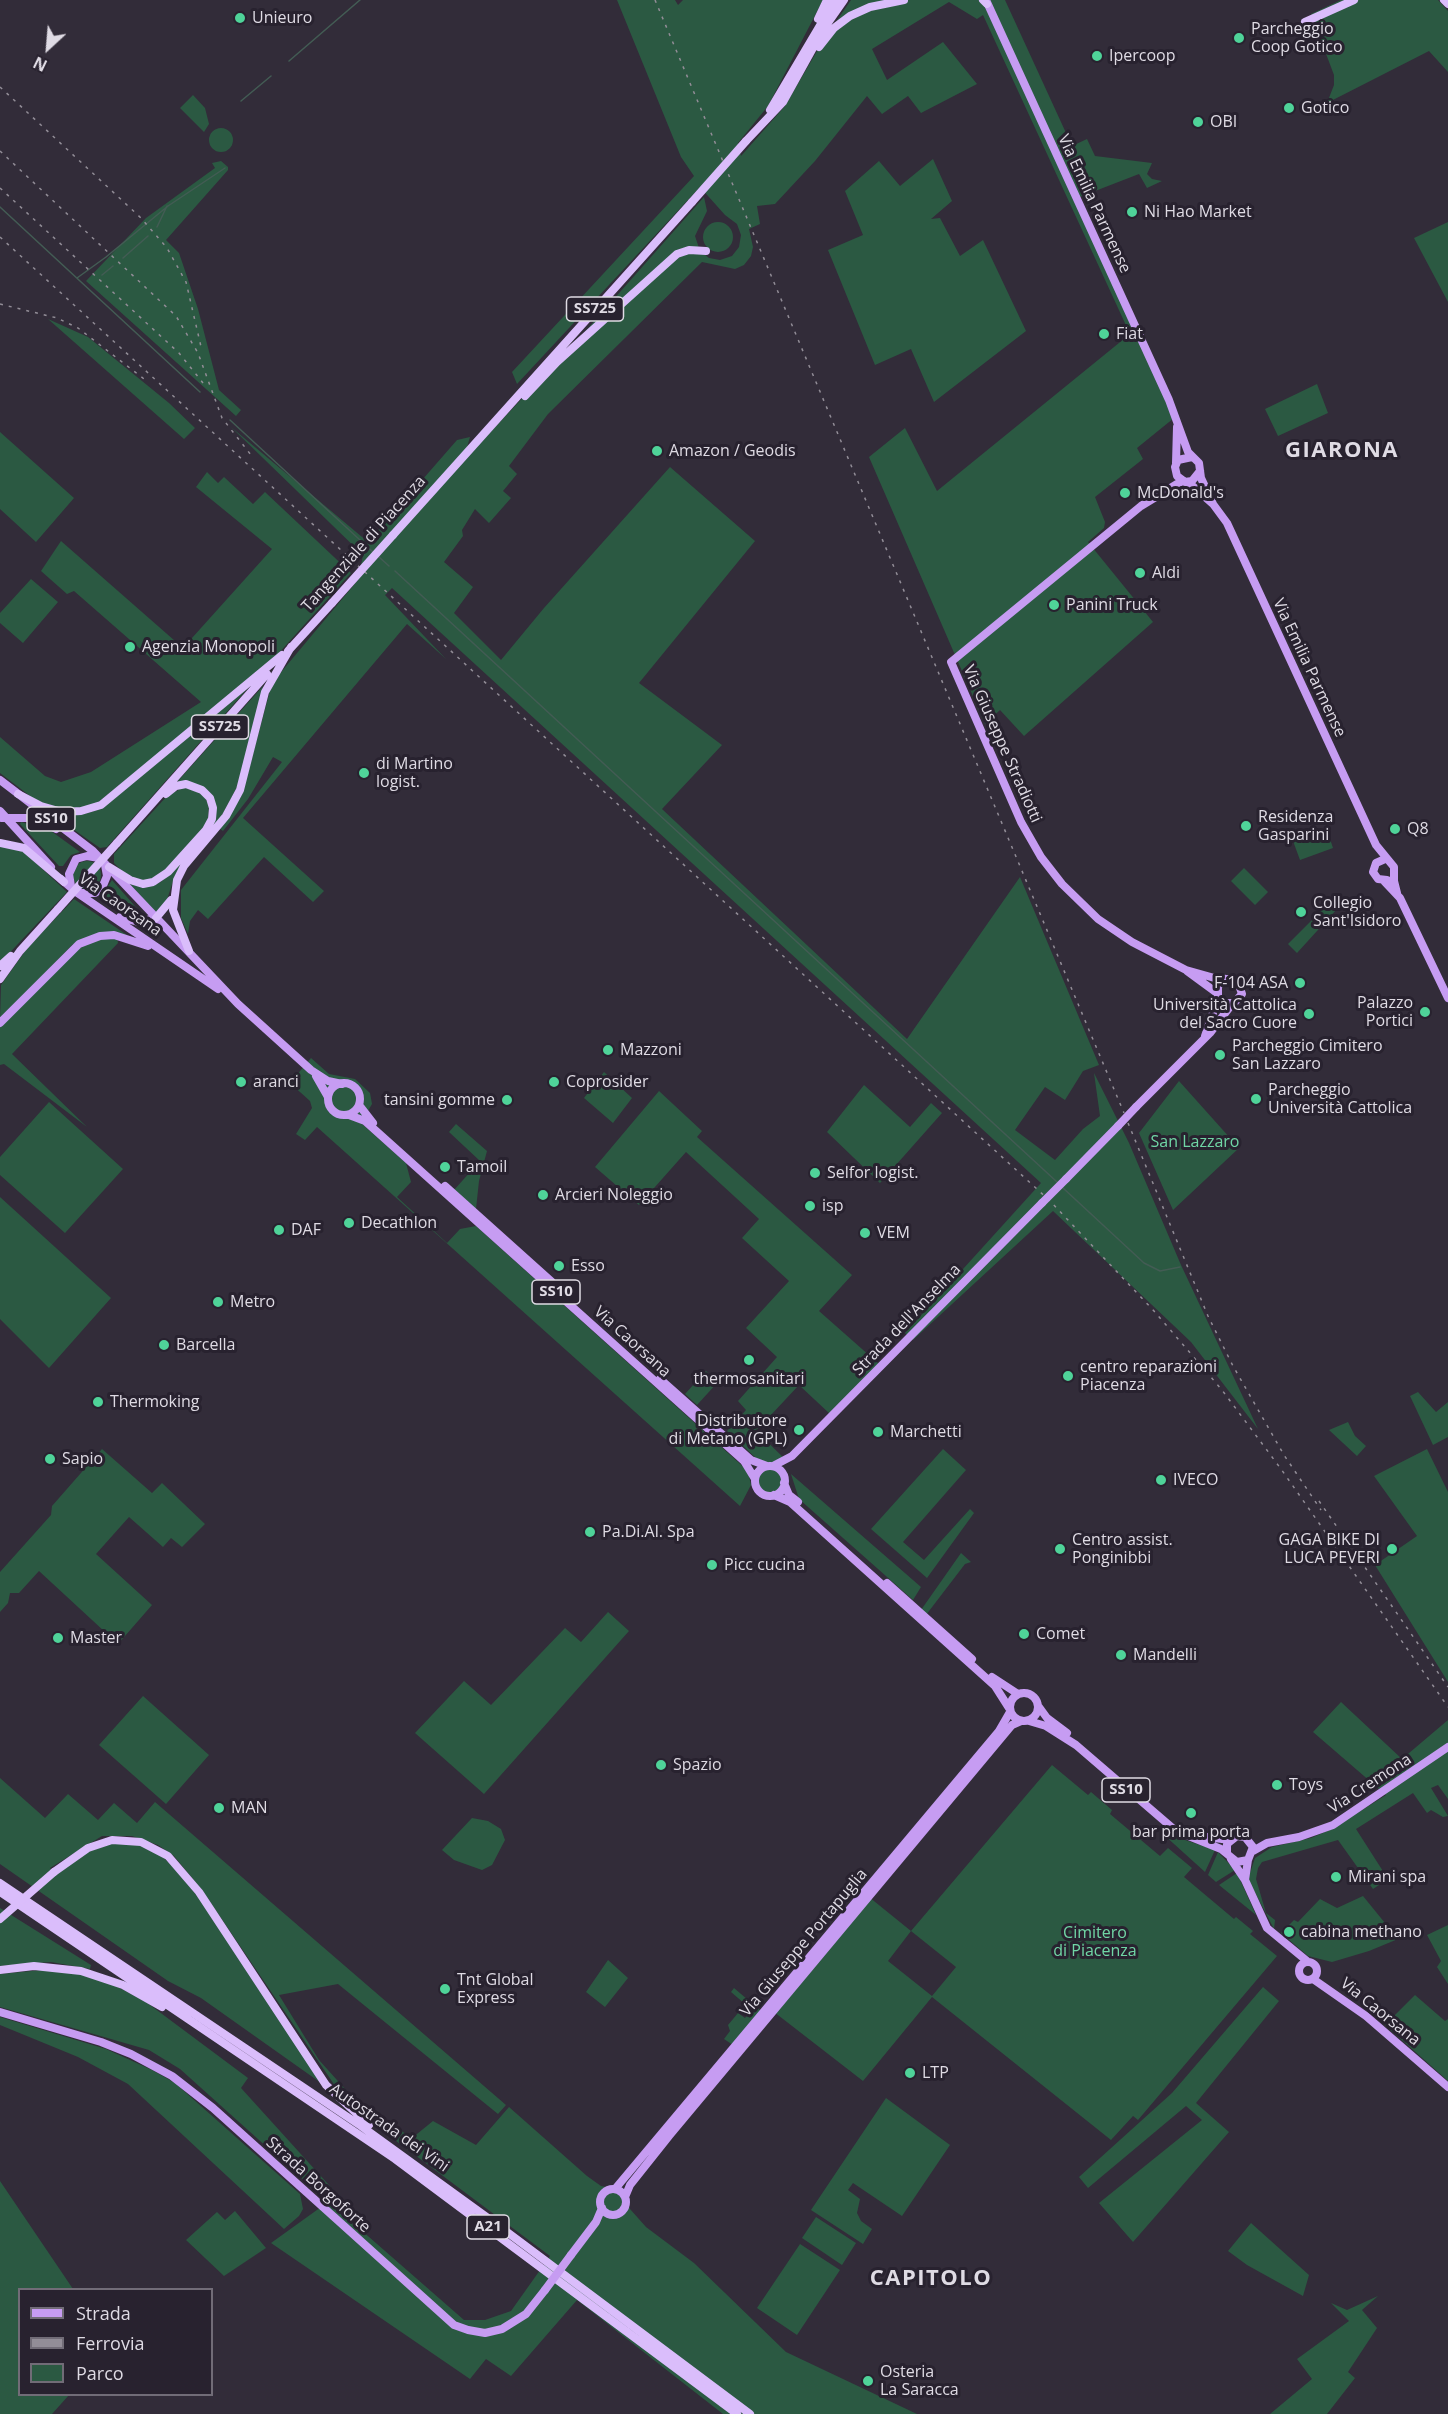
<!DOCTYPE html>
<html>
<head>
<meta charset="utf-8">
<style>
	body { margin:0 }
	#map { position:relative; width:1448px; height:2414px; overflow:hidden; background:#322c39; font-family:"Open Sans",sans-serif }
	canvas { display:block }
	.legend { position:absolute; left:18px; top:2288px; width:195px; height:108px; box-sizing:border-box; background:#28222f; border:2px solid #716c77; margin:0; padding:8px 10px; list-style:none; font-size:18px; color:#dfdbe4 }
	.legend li { display:flex; align-items:center; gap:12px; height:30px }
	.legend b { width:30px; border:2px solid #716c77 }
	.north { position:absolute; left:18px; top:18px; width:60px; height:60px; -webkit-text-stroke:4px #28222f; paint-order:stroke; rotate:206deg; font-size:16px; font-weight:700; line-height:24px; text-align:center; color:#dfdbe4 }
	.north::after { content:''; display:block; margin:auto; width:21px; height:27px; background:#dfdbe4; clip-path:polygon(50% 0,100% 100%,50% 72%,0 100%) }
</style>
</head>
<body>
<div id="map">
<canvas width="1448" height="2414"></canvas>
<ul class="legend">
<li><b style="height:8px;background:#c69cf2"></b>Strada</li>
<li><b style="height:8px;background:#928d97"></b>Ferrovia</li>
<li><b style="height:16px;background:#2b5942"></b>Parco</li>
</ul>
<div class="north">N</div>
</div>
<script>
const c = document.querySelector('canvas').getContext('2d');
c.lineJoin = 'round';
function fill(path, color) {
  c.fillStyle = color;
  c.fill(path, 'evenodd');
}
function poly(rows) {
  const path = new Path2D();
  for (const r of rows) {
    if (r.length === 3) {
      path.moveTo(r[0] + r[2], r[1]);
      path.arc(r[0], r[1], r[2], 0, 2 * Math.PI);
      continue;
    }
    path.moveTo(r[0], r[1]);
    for (let i = 2; i < r.length; i += 2) path.lineTo(r[i], r[i + 1]);
  }
  return path;
}
function trace(path, color, width, dash) {
  c.strokeStyle = color;
  c.lineWidth = width;
  c.lineCap = dash ? 'butt' : 'round';
  c.setLineDash(dash || []);
  c.stroke(path);
}
function write(font, color, halo, rows, align = 'center') {
  c.font = font + ' "Open Sans",sans-serif';
  c.lineWidth = 6;
  c.setLineDash([]);
  c.textBaseline = 'middle';
  c.strokeStyle = halo;
  c.fillStyle = color;
  for (const [text, x, y, turn = 0] of rows) {
    c.save();
    c.translate(x, y);
    c.rotate((+turn || 0) * Math.PI / 180);
    c.textAlign = isNaN(turn) ? turn : align;
    if (halo) c.strokeText(text, 0, 0);
    c.fillText(text, 0, 0);
    c.restore();
  }
}
const green = poly([
	[617,0,675,0,678,5,683,0,823,0,768,106,738,143,741,156,785,106,824,39,851,0,1005,0,1072,146,1087,139,1095,156,1152,163,1147,174,1152,179,1162,181,1147,188,1139,174,1077,198,1174,418,1137,448,1143,459,1095,497,1105,522,1104,528,1088,542,1153,622,1024,736,1000,710,985,724,869,457,905,428,937,491,1130,334,983,15,977,19,949,2,872,49,887,80,943,42,977,84,921,113,908,96,882,114,867,96,815,161,775,204,757,206,760,224,749,229,753,247,751,256,744,265,735,269,702,262,548,414,509,466,517,474,503,491,511,498,489,523,475,509,462,530,463,536,444,562,473,587,454,613,501,660,544,608,670,467,755,541,639,683,722,745,662,809,907,1039,1020,877,1099,1065,1083,1071,1065,1100,1045,1087,1015,1130,1055,1160,1083,1129,1100,1116,1094,1073,1129,1143,1181,1265,1258,1429,1191,1342,1053,1211,913,1340,905,1333,1041,1183,392,588,385,595,446,659,407,624,243,818,324,891,313,902,264,857,208,919,198,910,190,921,188,934,181,918,181,890,282,762,273,757,248,799,223,831,220,829,246,780,272,683,358,580,363,555,231,427,368,542,457,440,470,437,463,461,582,335,704,197,707,211,695,236,700,251,709,258,720,260,732,256,739,247,741,235,737,224,725,215,700,187,517,384,512,372,694,176,681,157],
	[1341,0,1438,0,1448,11,1448,72,1429,51,1327,103,1334,85,1334,75,1311,14],
	[193,95,205,108,209,124,204,132,180,108],
	[221,140,12],
	[933,159,952,201,931,219,940,218,960,256,983,240,1026,331,934,402,911,349,875,365,828,250,863,235,845,191,879,161,900,186],
	[221,161,228,167,228,170,166,240,179,253,198,309,219,390,241,410,236,416,86,281,146,218,215,168,212,163],
	[1448,222,1448,302,1414,238],
	[718,237,15],
	[48,319,88,337,169,403,195,428,184,439],
	[1317,384,1328,413,1278,436,1265,409],
	[0,432,74,498,36,542,0,509],
	[207,472,218,483,224,477,253,504,265,492,351,573,269,664,96,804,73,810,52,807,34,799,0,773,0,737,45,776,61,782,91,772,201,702,74,591,67,594,41,571,61,541,183,648,272,549,196,487],
	[31,579,58,602,23,643,0,623,0,613],
	[263,686,238,785,219,821,173,881,166,903,158,912,155,912,130,884,157,884,162,881,210,828,213,799,177,782],
	[249,687,107,847,100,848,50,813,84,814,101,809],
	[184,787,203,794,209,805,208,822,167,871,153,880,138,880,123,872,114,863,114,854,167,796],
	[21,822,51,831,80,852,71,855,63,866,59,866,20,824],
	[1327,830,1333,848,1300,860,1293,841],
	[0,846,21,849,67,892,0,963],
	[87,875,14],
	[1244,868,1268,892,1255,905,1231,881],
	[112,880,141,913,139,917,120,912,100,898],
	[74,899,127,935,79,941,72,945,0,1020,1,985,28,947],
	[1330,902,1337,909,1297,953,1288,944],
	[117,938,118,943,12,1054,87,1127,4,1064,0,1065,0,1027,75,949,94,940],
	[311,1058,329,1074,355,1079,370,1093,372,1104,361,1123,406,1163,411,1182,397,1197,447,1243,460,1229,476,1226,748,1471,751,1485,740,1506,317,1127,305,1140,296,1134,312,1108,310,1101,290,1083],
	[604,1072,632,1098,613,1123,584,1098],
	[1179,1081,1239,1148,1173,1210,1139,1133],
	[864,1085,910,1127,931,1103,942,1113,880,1183,827,1132],
	[659,1091,702,1131,697,1137,852,1275,819,1311,879,1364,830,1414,799,1385,756,1431,785,1459,769,1464,757,1459,727,1431,746,1410,738,1401,777,1357,746,1328,789,1281,742,1238,759,1219,686,1152,639,1205,595,1167],
	[49,1102,123,1169,65,1233,0,1175,0,1157],
	[456,1124,487,1151,479,1181,476,1209,454,1190,480,1161,449,1132],
	[0,1197,111,1298,49,1368,0,1319],
	[706,1371,718,1382,697,1405,685,1394],
	[1418,1392,1436,1412,1448,1402,1448,1437,1433,1445,1410,1396],
	[1348,1422,1355,1436,1366,1446,1357,1456,1329,1430],
	[102,1449,152,1493,162,1483,205,1524,182,1547,171,1538,163,1547,129,1517,96,1554,152,1605,118,1644,39,1571,19,1593,10,1593,8,1603,0,1612,0,1572,51,1515,52,1506],
	[943,1449,966,1470,903,1542,924,1560,970,1509,974,1513,927,1578,871,1529],
	[1427,1449,1448,1492,1448,1682,1375,1565,1417,1536,1374,1476],
	[769,1481,13],
	[791,1474,921,1587,913,1600,799,1499],
	[961,1553,971,1562,965,1564,926,1615,921,1610],
	[608,1612,629,1631,484,1794,415,1733,464,1681,491,1705,565,1628,581,1642],
	[143,1696,209,1755,166,1804,99,1745],
	[1341,1702,1402,1759,1448,1720,1448,1799,1438,1785,1431,1788,1448,1816,1443,1817,1431,1810,1427,1813,1413,1793,1356,1829,1388,1879,1373,1889,1338,1840,1262,1862,1258,1868,1256,1879,1266,1913,1275,1920,1274,1929,1248,1879,1255,1858,1272,1847,1311,1838,1332,1829,1386,1795,1313,1732],
	[1052,1765,1088,1795,1091,1792,1112,1810,1110,1814,1160,1856,1168,1848,1192,1868,1184,1877,1234,1919,1236,1917,1253,1931,1250,1934,1277,1956,1138,2120,1133,2116,1111,2140,932,1997,863,2081,774,2012,869,1897,911,1931],
	[911,1931,956,1967,932,1996,888,1961],
	[0,1778,45,1818,68,1794,98,1820,114,1803,137,1823,155,1802,506,2105,498,2114,338,1984,279,1995,319,2060,355,2100,412,2138,433,2121,476,2145,509,2107,587,2176,601,2186,622,2190,630,2209,646,2227,694,2263,786,2352,917,2414,723,2414,577,2300,511,2376,486,2359,470,2379,271,2243,328,2202,180,2069,149,2050,0,2007,0,1974,42,1970,80,1974,116,1986,146,2002,248,2078,241,2088,338,2195,329,2202,464,2320,485,2320,511,2311,550,2256,348,2105,202,1890,174,1856,158,1845,132,1836,102,1836,50,1868,56,1875,87,1851,110,1843,142,1845,162,1856,180,1874,201,1901,321,2083,201,1998,168,1981,0,1864],
	[472,1818,488,1821,501,1829,505,1840,492,1865,482,1870,454,1860,442,1850],
	[1167,1829,1185,1840,1215,1850,1205,1872,1163,1834],
	[1218,1852,1235,1870,1216,1882,1208,1875],
	[1237,1873,1256,1915,1219,1885],
	[1363,1896,1398,1939,1369,1951,1332,1962,1308,1956,1281,1933,1294,1920,1298,1922,1320,1899,1337,1908],
	[0,1908,91,1965,90,1969,51,1962,0,1966],
	[1448,1925,1448,1984,1437,1967,1441,1961,1427,1935],
	[608,1960,628,1978,605,2007,586,1992],
	[1263,1987,1279,2001,1196,2103,1229,2132,1133,2242,1099,2203,1202,2120,1186,2106,1088,2188,1079,2177,1172,2093],
	[734,1988,761,2011,733,2045,724,2039,730,2031,728,2025,738,2013,745,2018,752,2010,731,1992],
	[1415,1995,1445,2021,1448,2019,1448,2081,1385,2025],
	[0,2017,106,2049,152,2070,175,2083,300,2194,303,2209,299,2216,284,2229,128,2084,78,2057,0,2025],
	[886,2098,950,2145,902,2216,853,2183,848,2190,860,2199,857,2213,861,2221,872,2229,863,2244,811,2210],
	[0,2181,73,2289,20,2290,20,2394,69,2395,52,2414,0,2414],
	[235,2211,266,2248,224,2276,186,2240,217,2212,225,2220],
	[816,2217,856,2243,842,2265,802,2238],
	[1251,2223,1309,2275,1303,2296,1247,2265,1228,2251],
	[800,2244,840,2270,797,2335,757,2308],
	[1378,2296,1362,2310,1377,2328,1348,2372,1355,2378,1327,2414,1270,2414,1312,2379,1297,2359,1349,2321,1331,2303,1347,2310]
]);
const stream = poly([
	[289,61,360,0],
	[241,101,271,76],
	[0,207,200,392],
	[157,227,167,206],
	[123,258,148,236],
	[102,275,113,266],
	[77,278,106,257,168,206,225,168],
	[230,420,373,552],
	[379,557,389,566],
	[395,571,1057,1182],
	[1063,1188,1144,1263,1160,1271,1180,1267]
]);
const major = poly([
	[986,0,1169,400,1188,452,1199,463,1201,478,1213,504],
	[1192,457,1178,460,1175,467,1177,476,1185,482,1192,481,1200,471],
	[1176,463,1177,427],
	[1182,481,1141,506,951,662,1021,822,1041,857,1062,884,1098,919,1132,942,1186,970,1218,979,1230,979,1238,982,1242,994,1234,1003,1226,1003,1218,998,1218,986,1225,979],
	[1188,482,1213,504,1227,523,1376,845,1394,867,1394,881,1397,893],
	[0,780,93,851,238,1004,311,1070,328,1081,342,1084],
	[0,811,51,867],
	[2,818,34,818,56,829],
	[1385,859,1376,863,1373,872,1378,879,1387,880],
	[61,879,76,892,218,989],
	[1384,881,1400,898,1448,998],
	[71,886,69,874,76,859,87,856,99,858],
	[81,893,95,893,102,888,107,876,105,865],
	[120,917,138,922,156,918],
	[1187,971,1217,993],
	[0,1023,79,944,100,936,114,935,148,946],
	[1205,1036,1218,998],
	[316,1076,328,1097],
	[344,1099,16],
	[359,1105,373,1123],
	[1136,1107,1210,1033,1232,1004],
	[349,1115,365,1121,744,1461,755,1479],
	[1066,1179,1118,1126],
	[445,1186,552,1282],
	[660,1379,751,1460,767,1466],
	[773,1466,792,1456,1042,1203],
	[770,1481,15],
	[784,1483,789,1495,798,1502],
	[774,1495,790,1502,995,1686,1009,1708],
	[887,1583,972,1659],
	[992,1677,1018,1694],
	[1024,1707,14],
	[1039,1707,1047,1718,1067,1733],
	[1029,1721,1046,1726,1076,1745,1176,1831,1221,1849,1237,1862,1248,1860,1253,1847,1245,1837,1237,1836,1227,1844,1227,1852],
	[1199,1836,1230,1840],
	[1253,1851,1267,1843,1299,1837,1333,1825,1448,1747],
	[1231,1859,1245,1880],
	[1248,1860,1245,1880,1267,1928,1307,1961],
	[1308,1971,9],
	[1313,1979,1366,2016,1448,2087],
	[0,2012,101,2042,131,2054,172,2076,213,2108,454,2325,468,2330,485,2333,502,2329,526,2314,545,2290],
	[615,2189,999,1731,1010,1712],
	[613,2202,13],
	[625,2197,630,2185,669,2136,1012,1725,1021,1721],
	[571,2255,596,2222,602,2208]
]);
const highway = poly([
	[983,0,987,4],
	[1444,0,1448,4],
	[818,19,827,0],
	[1305,22,1354,0],
	[819,47,834,28,850,16,870,7,904,0],
	[770,110,835,0],
	[746,141,783,102,823,30,844,0],
	[525,396,557,362,677,254,689,250,706,251],
	[393,535,692,202],
	[288,651,332,603],
	[18,794,41,806,62,812,81,811,101,805,282,655],
	[0,843,24,848,64,882],
	[117,843,267,674],
	[109,867,130,880,143,884,153,882,168,872,206,830,212,819,213,808,210,798,202,790,186,784,176,786,166,794],
	[156,918,171,900],
	[189,951,173,910,177,880,184,866,226,816,240,790,265,692,291,647],
	[0,966,11,956],
	[0,979,20,951,58,909],
	[54,1872,88,1848,112,1840,141,1842,168,1856,199,1892,326,2085,369,2125],
	[0,1883,361,2126,499,2226,750,2414],
	[0,1892,395,2159,737,2414],
	[0,1970,34,1966,81,1971,123,1985,162,2007]
]);
const rail = poly([
	[655,0,1124,1113],
	[0,87,141,218,167,248,186,282,202,351],
	[0,151,176,316,198,353,222,418,251,455],
	[0,188,179,353,203,383],
	[0,237,1050,1201,1154,1311,1222,1390,1281,1469,1448,1707],
	[0,304,57,318,78,328,148,382],
	[1128,1123,1208,1316,1233,1366,1284,1455,1321,1510],
	[1319,1501,1448,1687]
]);
const majorBridge = poly([
	[1118,1126,1136,1107],
	[1042,1203,1066,1179],
	[545,2290,571,2255]
]);
const highwayBridge = poly([
	[692,202,746,141],
	[332,603,393,535],
	[58,909,117,843],
	[0,1919,54,1872]
]);
const markers = [
	[240,18,6,"#4fd399"],
	[1239,38,6,"#4fd399"],
	[1097,56,6,"#4fd399"],
	[1289,108,6,"#4fd399"],
	[1198,122,6,"#4fd399"],
	[1132,212,6,"#4fd399"],
	[1104,334,6,"#4fd399"],
	[657,451,6,"#4fd399"],
	[1125,493,6,"#4fd399"],
	[1140,573,6,"#4fd399"],
	[1054,605,6,"#4fd399"],
	[130,647,6,"#4fd399"],
	[364,773,6,"#4fd399"],
	[1246,826,6,"#4fd399"],
	[1395,829,6,"#4fd399"],
	[1301,912,6,"#4fd399"],
	[1300,983,6,"#4fd399"],
	[1425,1012,6,"#4fd399"],
	[1309,1014,6,"#4fd399"],
	[608,1050,6,"#4fd399"],
	[1220,1055,6,"#4fd399"],
	[241,1082,6,"#4fd399"],
	[554,1082,6,"#4fd399"],
	[1256,1099,6,"#4fd399"],
	[507,1100,6,"#4fd399"],
	[445,1167,6,"#4fd399"],
	[815,1173,6,"#4fd399"],
	[543,1195,6,"#4fd399"],
	[810,1206,6,"#4fd399"],
	[349,1223,6,"#4fd399"],
	[279,1230,6,"#4fd399"],
	[865,1233,6,"#4fd399"],
	[559,1266,6,"#4fd399"],
	[218,1302,6,"#4fd399"],
	[164,1345,6,"#4fd399"],
	[749,1360,6,"#4fd399"],
	[1068,1376,6,"#4fd399"],
	[98,1402,6,"#4fd399"],
	[799,1430,6,"#4fd399"],
	[878,1432,6,"#4fd399"],
	[50,1459,6,"#4fd399"],
	[1161,1480,6,"#4fd399"],
	[590,1532,6,"#4fd399"],
	[1060,1549,6,"#4fd399"],
	[1392,1549,6,"#4fd399"],
	[712,1565,6,"#4fd399"],
	[1024,1634,6,"#4fd399"],
	[58,1638,6,"#4fd399"],
	[1121,1655,6,"#4fd399"],
	[661,1765,6,"#4fd399"],
	[1277,1785,6,"#4fd399"],
	[219,1808,6,"#4fd399"],
	[1191,1813,6,"#4fd399"],
	[1336,1877,6,"#4fd399"],
	[1289,1932,6,"#4fd399"],
	[445,1989,6,"#4fd399"],
	[910,2073,6,"#4fd399"],
	[868,2381,6,"#4fd399"]
];
const shields = [
	[595,309,57],
	[220,727,57],
	[51,819,48],
	[556,1292,48],
	[1126,1790,48],
	[488,2227,42]
];
const shieldNames = [
	["SS725",595,309],
	["SS725",220,727],
	["SS10",51,819],
	["SS10",556,1292],
	["SS10",1126,1790],
	["A21",488,2227]
];
const poiNames = [
	["Unieuro",252,18],
	["Parcheggio",1251,29],
	["Coop Gotico",1251,47],
	["Ipercoop",1109,56],
	["Gotico",1301,108],
	["OBI",1210,122],
	["Ni Hao Market",1144,212],
	["Fiat",1116,334],
	["Amazon / Geodis",669,451],
	["McDonald's",1137,493],
	["Aldi",1152,573],
	["Panini Truck",1066,605],
	["Agenzia Monopoli",142,647],
	["di Martino",376,764],
	["logist.",376,782],
	["Residenza",1258,817],
	["Gasparini",1258,835],
	["Q8",1407,829],
	["Collegio",1313,903],
	["Sant'Isidoro",1313,921],
	["F-104 ASA",1288,983,"right"],
	["Palazzo",1413,1003,"right"],
	["Portici",1413,1021,"right"],
	["Università Cattolica",1297,1005,"right"],
	["del Sacro Cuore",1297,1023,"right"],
	["Parcheggio Cimitero",1232,1046],
	["San Lazzaro",1232,1064],
	["Mazzoni",620,1050],
	["aranci",253,1082],
	["Coprosider",566,1082],
	["Parcheggio",1268,1090],
	["Università Cattolica",1268,1108],
	["tansini gomme",495,1100,"right"],
	["Tamoil",457,1167],
	["Selfor logist.",827,1173],
	["Arcieri Noleggio",555,1195],
	["isp",822,1206],
	["Decathlon",361,1223],
	["DAF",291,1230],
	["VEM",877,1233],
	["Esso",571,1266],
	["Metro",230,1302],
	["Barcella",176,1345],
	["centro reparazioni",1080,1367],
	["Piacenza",1080,1385],
	["thermosanitari",749,1379,"center"],
	["Thermoking",110,1402],
	["Distributore",787,1421,"right"],
	["di Metano (GPL)",787,1439,"right"],
	["Marchetti",890,1432],
	["Sapio",62,1459],
	["IVECO",1173,1480],
	["Pa.Di.Al. Spa",602,1532],
	["Centro assist.",1072,1540],
	["Ponginibbi",1072,1558],
	["GAGA BIKE DI",1380,1540,"right"],
	["LUCA PEVERI",1380,1558,"right"],
	["Picc cucina",724,1565],
	["Comet",1036,1634],
	["Master",70,1638],
	["Mandelli",1133,1655],
	["Spazio",673,1765],
	["Toys",1289,1785],
	["MAN",231,1808],
	["bar prima porta",1191,1832,"center"],
	["Mirani spa",1348,1877],
	["cabina methano",1301,1932],
	["Tnt Global",457,1980],
	["Express",457,1998],
	["LTP",922,2073],
	["Osteria",880,2372],
	["La Saracca",880,2390]
];
const streetNames = [
	["Via Emilia Parmense",1094,204,65],
	["Tangenziale di Piacenza",364,544,-48],
	["Via Emilia Parmense",1309,668,65],
	["Via Giuseppe Stradiotti",1002,744,66],
	["Via Caorsana",120,905,35],
	["Strada dell'Anselma",907,1320,-46],
	["Via Caorsana",632,1342,42],
	["Via Cremona",1370,1784,-33],
	["Via Giuseppe Portapuglia",804,1943,-50],
	["Via Caorsana",1380,2012,39],
	["Autostrada dei Vini",389,2128,35],
	["Strada Borgoforte",318,2185,42]
];
const parkNames = [
	["San Lazzaro",1195,1142],
	["Cimitero",1095,1933],
	["di Piacenza",1095,1951]
];
const districtNames = [
	["GIARONA",1342,451],
	["CAPITOLO",931,2279]
];
fill(green, '#2b5942');
trace(stream, '#435c54', 1.5);
trace(major, '#c69cf2', 8);
trace(highway, '#dabdfb', 8);
trace(rail, '#928d97', 1.5, [3, 6]);
trace(majorBridge, '#c69cf2', 8);
trace(highwayBridge, '#dabdfb', 8);
for (const [x, y, r, color] of markers) {
  const dot = new Path2D();
  dot.arc(x, y, r, 0, 2 * Math.PI);
  c.fillStyle = color;
  c.fill(dot);
  trace(dot, '#28222f', 2);
}
for (const [x, y, w] of shields) {
  const box = new Path2D();
  box.roundRect(x - w / 2, y - 12, w, 24, 4.5);
  c.fillStyle = '#28222f';
  c.fill(box);
  trace(box, '#dfdbe4', 1.5);
}
write('bold 15px', '#dfdbe4', null, shieldNames);
write('16px', '#dfdbe4', '#28222f', poiNames, 'left');
write('16px', '#dfdbe4', '#28222f', streetNames);
write('16px', '#70d6a5', '#28222f', parkNames);
c.letterSpacing = '1.5px';
write('bold 22px', '#dfdbe4', '#28222f', districtNames);
c.letterSpacing = '0px';
</script>
</body>
</html>
